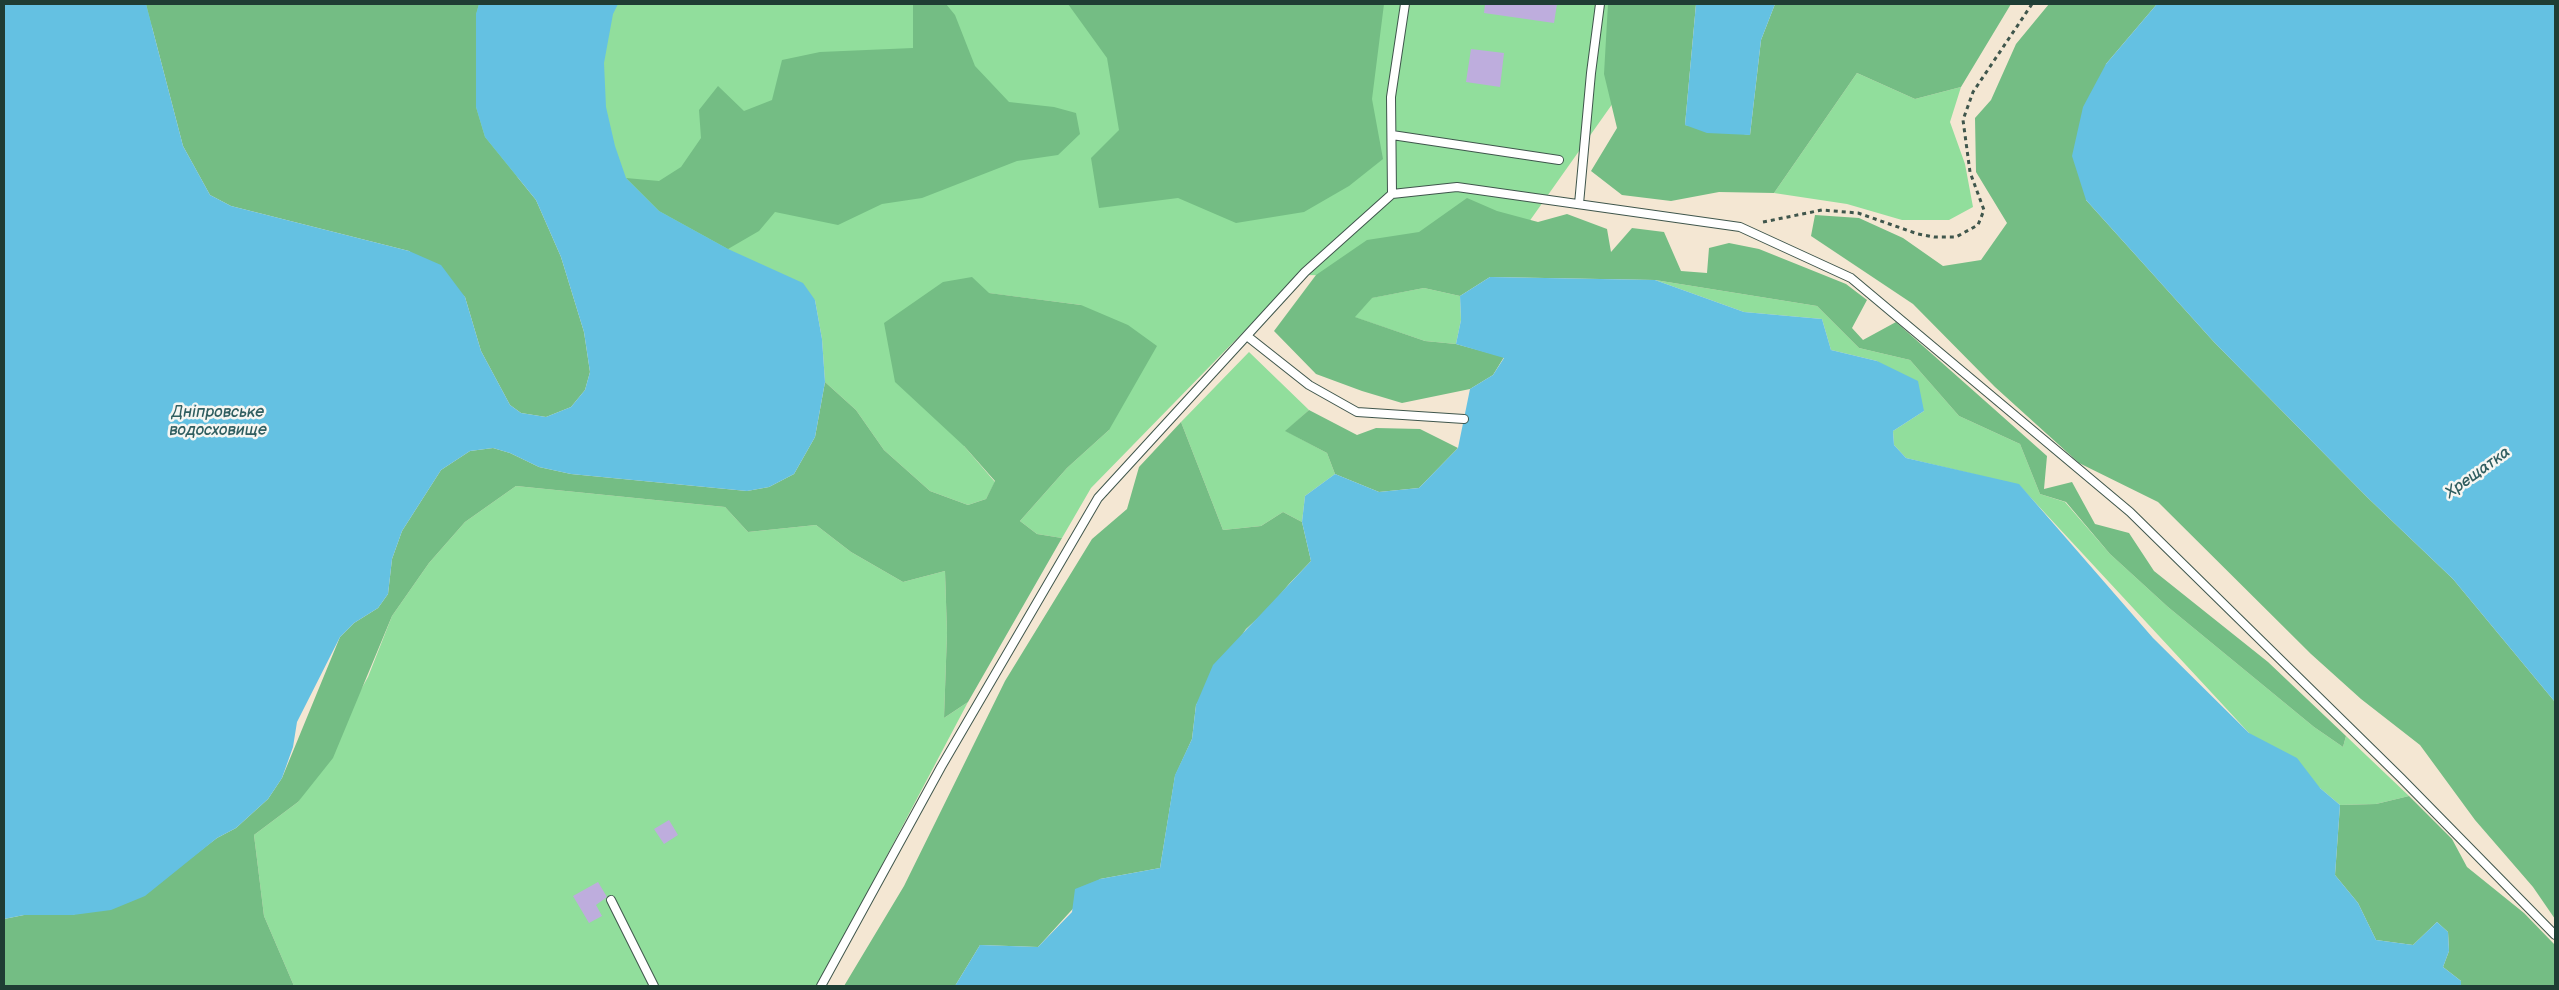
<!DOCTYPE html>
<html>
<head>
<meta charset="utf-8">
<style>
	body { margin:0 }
	#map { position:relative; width:2559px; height:990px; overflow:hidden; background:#f4e7d3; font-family:"Balsamiq Sans",sans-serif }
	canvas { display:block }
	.frame { position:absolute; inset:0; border:5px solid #1f3d34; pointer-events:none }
</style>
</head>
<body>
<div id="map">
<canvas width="2559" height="990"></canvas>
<div class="frame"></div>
</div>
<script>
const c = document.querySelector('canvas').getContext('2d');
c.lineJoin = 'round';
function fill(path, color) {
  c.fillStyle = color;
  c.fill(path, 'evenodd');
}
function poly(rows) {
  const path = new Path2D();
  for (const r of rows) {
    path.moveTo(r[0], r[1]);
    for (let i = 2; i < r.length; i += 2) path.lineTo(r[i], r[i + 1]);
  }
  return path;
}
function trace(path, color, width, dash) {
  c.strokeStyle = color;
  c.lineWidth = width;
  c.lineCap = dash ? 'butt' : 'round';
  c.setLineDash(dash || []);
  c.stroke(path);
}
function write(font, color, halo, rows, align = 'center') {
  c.font = font + ' "Balsamiq Sans",sans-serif';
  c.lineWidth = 5;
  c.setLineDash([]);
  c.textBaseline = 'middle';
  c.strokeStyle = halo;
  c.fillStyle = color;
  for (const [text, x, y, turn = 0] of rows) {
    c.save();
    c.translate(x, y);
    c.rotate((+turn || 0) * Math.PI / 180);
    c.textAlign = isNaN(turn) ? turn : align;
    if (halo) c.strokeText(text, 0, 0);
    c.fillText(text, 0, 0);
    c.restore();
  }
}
const green = poly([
	[99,4,1683,4,1490,277,1299,275,1091,488,1062,538,1037,534,1020,521,1067,468,1109,430,1081,305,988,293,964,446,995,482,986,499,968,505,930,491,884,450,856,410,825,382,822,339,815,300],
	[1857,73,1915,99,1961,87,1950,122,1965,164,1973,207,1949,220,1902,220,1847,204,1774,193],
	[1655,280,1817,306,1859,348,1910,360,1959,416,2020,444,2040,494,2065,502,2110,554,2168,607,2314,727,2343,747,2346,736,2409,796,2376,804,2340,805,2320,788,2257,770,2249,733,2019,485,1906,458,1894,445,1893,431,1924,411,1877,361,1831,350,1822,319,1744,312],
	[1424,288,1460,296,1461,320,1456,344,1425,341,1354,317,1371,298],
	[1249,352,1309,410,1286,431,1327,453,1335,474,1305,496,1302,522,1283,512,1261,526,1223,530,1181,422],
	[516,486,725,507,748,532,816,525,851,552,903,582,945,571,947,633,944,718,968,702,818,986,294,986,264,916,254,835,298,802,368,677,392,616,429,563,465,522]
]);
const forest = poly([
	[146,4,479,4,476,15,476,107,485,137,536,200,561,257,584,332,590,372,585,390,571,407,546,417,521,413,510,405,481,351,465,297,409,251,231,206,210,195,183,146],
	[913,4,946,4,955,15,975,66,1009,102,1054,107,1076,113,1080,134,1058,155,1017,161,922,198,882,204,838,225,775,212,759,231,728,249,659,211,626,178,659,181,681,167,701,138,699,110,718,86,744,111,772,100,782,60,820,52,913,48],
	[1068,4,1384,4,1372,99,1383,159,1349,186,1304,212,1236,223,1178,198,1099,208,1091,158,1119,130,1107,58],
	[1608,4,1696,4,1685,125,1750,135,1761,40,1775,4,2011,4,1961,87,1915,99,1857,73,1774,193,1719,192,1671,201,1622,195,1591,171,1617,128,1604,74],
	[2049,4,2157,4,2106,64,2086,200,2214,342,2368,498,2453,579,2555,702,2555,919,2533,887,2475,820,2420,745,2361,699,2311,654,2158,502,2079,463,1995,387,1913,304,1811,236,1815,215,1859,218,1903,238,1943,266,1981,260,2007,223,1976,172,1975,118,1991,100,2016,44],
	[1467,198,1497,211,1538,222,1567,214,1607,229,1611,252,1632,228,1664,232,1681,271,1707,273,1709,248,1729,243,1759,249,1846,284,1867,300,1852,328,1863,340,1896,322,2047,456,2044,489,2072,482,2095,524,2129,533,2154,571,2268,662,2346,736,2343,747,2314,727,2168,607,2110,554,2066,502,2040,494,2020,444,1959,416,1910,360,1859,348,1817,306,1655,280,1490,277,1460,296,1424,288,1372,298,1355,317,1425,341,1456,344,1504,357,1493,375,1470,389,1402,403,1362,391,1316,374,1274,331,1316,275,1367,240,1419,232],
	[972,277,989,293,1081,305,1128,325,1157,346,1109,430,1067,468,1020,521,1037,534,1062,538,968,702,944,718,947,633,945,571,903,582,851,552,816,525,748,532,725,507,516,486,465,522,429,563,392,616,333,758,298,802,254,835,264,916,294,986,4,986,4,919,24,915,73,915,192,857,217,838,236,828,268,799,282,778,340,637,354,623,378,608,388,594,392,559,402,531,441,470,470,451,493,448,510,453,539,467,571,474,747,491,769,487,794,474,815,437,825,382,856,410,884,450,930,491,968,505,986,499,995,481,964,446,895,382,884,323,943,282],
	[1309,410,1357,435,1376,428,1420,429,1458,448,1419,488,1379,492,1335,474,1327,453,1285,431],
	[1181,422,1223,530,1261,526,1283,512,1302,522,1311,561,1289,584,1269,608,1246,629,1196,705,1192,739,1175,776,1160,868,1100,879,1038,947,980,945,955,986,844,986,904,886,1005,681,1092,539,1127,509,1139,467],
	[2409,796,2452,839,2467,867,2524,913,2555,945,2555,986,2461,986,2461,981,2443,967,2449,951,2448,932,2437,922,2413,945,2376,940,2358,903,2335,875,2340,805,2376,804]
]);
const water = poly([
	[4,4,146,4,183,146,210,195,231,206,409,251,441,265,465,297,481,351,510,405,521,413,546,417,571,407,585,390,590,372,584,332,561,257,536,200,485,137,476,107,476,14,479,4,618,4,613,14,604,63,606,107,615,146,626,178,659,211,728,249,803,283,815,300,822,339,825,382,815,437,794,474,769,487,747,491,571,474,539,467,510,453,493,448,470,451,441,470,402,531,392,559,388,594,378,608,354,623,340,637,297,722,293,747,282,778,268,799,236,828,217,838,145,896,111,910,73,915,24,915,4,919],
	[1696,4,1775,4,1761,40,1750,135,1707,133,1685,125],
	[2157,4,2555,4,2555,702,2453,579,2368,498,2214,342,2086,200,2072,156,2083,107,2106,64],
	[1490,277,1655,280,1744,312,1822,319,1831,350,1877,361,1918,381,1924,411,1893,431,1894,445,1906,458,2019,484,2153,638,2249,733,2297,758,2320,788,2340,805,2335,875,2358,903,2376,940,2413,945,2437,922,2448,932,2449,951,2443,967,2461,981,2461,986,955,986,980,945,1038,947,1072,912,1075,889,1100,879,1160,868,1175,775,1192,739,1196,705,1213,665,1311,561,1302,522,1305,496,1335,474,1379,492,1419,488,1458,448,1470,389,1493,375,1504,358,1456,344,1461,320,1460,296]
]);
const building = poly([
	[1485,4,1557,4,1554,23,1484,13],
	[1471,49,1504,53,1500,87,1466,82],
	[669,820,678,835,664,844,654,829],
	[598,882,607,897,596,905,602,916,589,923,573,896]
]);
const path = poly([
	[1763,222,1822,210,1858,213,1918,234,1934,237,1956,237,1978,225,1984,210,1970,172,1963,120,1973,92,2032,4]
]);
const lane = poly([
	[1392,135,1559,160],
	[1392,194,1391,97,1405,4],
	[1579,204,1591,73,1600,4],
	[1247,336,1309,385,1357,412,1464,419],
	[611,900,654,986],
	[821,986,941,767,1098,498,1305,272,1392,194,1457,187,1740,227,1851,278,2130,512,2401,778,2555,935]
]);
const waterNames = [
	["Дніпровське",218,413],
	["водосховище",218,431],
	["Хрещатка",2478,473,-36]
];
fill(green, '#91de9c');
fill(forest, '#74bd84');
fill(water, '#64c1e2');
fill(building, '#beaddd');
trace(lane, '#3f564c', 10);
trace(path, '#3f564c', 3, [4, 4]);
trace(lane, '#fff', 8);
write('italic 16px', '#305e60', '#f6f6f2', waterNames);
</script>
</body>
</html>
